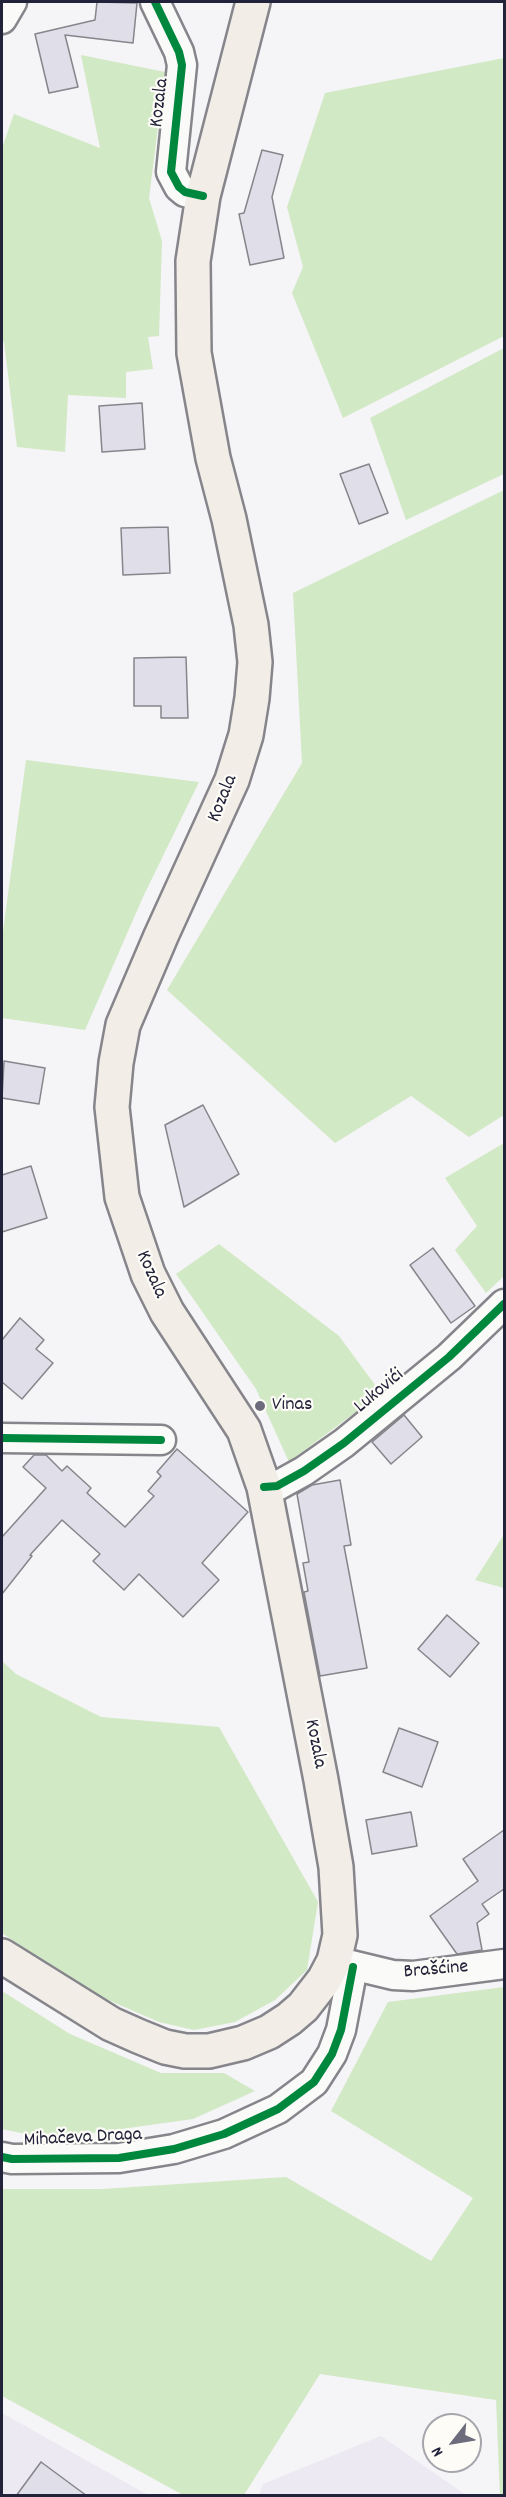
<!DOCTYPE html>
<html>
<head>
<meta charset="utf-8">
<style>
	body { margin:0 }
	#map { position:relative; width:506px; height:2497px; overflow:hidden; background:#f5f4f6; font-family:Dekko,sans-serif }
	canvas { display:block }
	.frame { position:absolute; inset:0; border:3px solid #22223b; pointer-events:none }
	.north { position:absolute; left:422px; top:2413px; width:60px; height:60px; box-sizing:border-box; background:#fdfcf7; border:2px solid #a5a5ac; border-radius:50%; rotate:239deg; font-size:16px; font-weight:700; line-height:24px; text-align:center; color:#22223b }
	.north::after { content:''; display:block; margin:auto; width:21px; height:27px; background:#6c6c7c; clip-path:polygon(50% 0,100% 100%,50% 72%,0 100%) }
</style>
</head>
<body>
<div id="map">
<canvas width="506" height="2497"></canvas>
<div class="frame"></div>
<div class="north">N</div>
</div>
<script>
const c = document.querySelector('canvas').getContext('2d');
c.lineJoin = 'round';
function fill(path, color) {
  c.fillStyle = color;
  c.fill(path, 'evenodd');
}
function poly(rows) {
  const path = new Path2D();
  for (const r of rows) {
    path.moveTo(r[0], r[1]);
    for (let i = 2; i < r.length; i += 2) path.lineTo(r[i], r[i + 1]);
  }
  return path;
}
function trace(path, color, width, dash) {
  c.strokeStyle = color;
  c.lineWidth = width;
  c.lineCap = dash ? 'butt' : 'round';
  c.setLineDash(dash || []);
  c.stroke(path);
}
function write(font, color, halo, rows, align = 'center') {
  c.font = font + ' Dekko,sans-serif';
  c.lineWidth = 4.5;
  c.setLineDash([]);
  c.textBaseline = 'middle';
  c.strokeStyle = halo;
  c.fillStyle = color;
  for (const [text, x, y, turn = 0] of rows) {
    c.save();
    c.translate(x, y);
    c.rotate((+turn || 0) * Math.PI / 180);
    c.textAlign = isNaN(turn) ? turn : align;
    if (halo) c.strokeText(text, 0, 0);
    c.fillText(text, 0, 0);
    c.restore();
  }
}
const built = poly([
	[2,2413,148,2495,2,2495],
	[381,2436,466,2495,259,2495,263,2484]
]);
const green = poly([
	[81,55,165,72,149,198,162,241,159,336,148,337,153,369,126,372,126,398,68,395,65,452,17,447,4,342,2,341,2,148,14,114,100,148],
	[504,58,504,336,343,418,292,293,303,267,287,207,325,93],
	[504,348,504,474,406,520,370,418],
	[504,490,504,1115,469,1137,411,1096,335,1143,167,990,302,763,293,593],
	[26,760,199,782,143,897,85,1030,2,1018,2,939],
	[504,1143,504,1276,486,1293,455,1250,477,1226,445,1178],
	[219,1244,339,1336,381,1393,289,1462,256,1389,176,1274],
	[504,1533,504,1588,475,1580,503,1536],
	[2,1661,16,1674,101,1717,219,1727,318,1902,307,1970,275,2000,235,2022,194,2030,159,2022,90,1992,2,1933],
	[504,1987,504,2495,500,2495,496,2400,320,2374,244,2495,185,2496,2,2396,2,2189,102,2189,286,2177,431,2261,473,2198,331,2111,388,2002],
	[2,1991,70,2034,161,2073,224,2073,255,2091,193,2119,49,2139,2,2129]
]);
const building = poly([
	[97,2,137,3,133,43,65,35,78,87,49,93,35,34,95,20,97,2],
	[262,150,283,155,272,197,284,258,250,265,239,214,244,213,262,150],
	[142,403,145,449,102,452,99,406,142,403],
	[369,464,388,513,359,524,340,474,369,464],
	[168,527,170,573,123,575,121,528,168,527],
	[186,657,188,718,161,718,161,706,134,706,134,658,186,657],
	[4,1061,45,1068,39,1104,2,1098,4,1061],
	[203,1105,239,1174,184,1207,165,1125,203,1105],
	[31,1166,47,1218,2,1232,2,1175,31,1166],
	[433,1248,475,1306,451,1323,410,1265,433,1248],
	[20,1318,44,1340,36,1349,53,1363,22,1399,2,1382,2,1340,20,1318],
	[404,1415,422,1437,391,1464,372,1442,404,1415],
	[177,1449,248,1512,202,1563,219,1580,183,1617,139,1574,124,1590,93,1561,100,1554,62,1520,30,1555,32,1556,2,1594,2,1537,46,1488,23,1467,34,1455,46,1455,62,1471,67,1466,91,1488,87,1493,125,1527,154,1496,148,1491,161,1476,157,1472,177,1449],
	[340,1480,351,1545,344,1546,367,1668,320,1676,304,1592,308,1591,303,1563,309,1562,297,1494,312,1485,340,1480],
	[447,1615,479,1643,450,1677,418,1649,447,1615],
	[399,1728,438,1742,422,1787,383,1772,399,1728],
	[411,1812,417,1846,372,1854,366,1820,411,1812],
	[504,1830,504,1889,482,1904,489,1914,477,1923,482,1950,457,1954,430,1916,478,1881,463,1859,504,1830],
	[41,2462,87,2496,16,2496,41,2462]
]);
const minor = poly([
	[155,2,179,52,182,65,171,172,179,187,185,192,203,196],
	[2,19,12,2],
	[2,1438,161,1440],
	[264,1487,277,1486,304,1471,344,1443,449,1357,504,1304],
	[335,1961,393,1975,413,1976,504,1964],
	[2,2157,12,2159,119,2158,174,2149,224,2134,278,2109,314,2082,332,2054,341,2030,353,1967]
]);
const major = poly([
	[2,1956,111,2024,138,2036,165,2047,185,2051,209,2051,243,2043,269,2032,289,2019,303,2007,324,1980,334,1961,340,1935,336,1867,321,1780,264,1487,244,1430,167,1312,148,1274,122,1197,112,1107,116,1063,123,1025,161,936,232,780,246,735,252,698,255,662,251,625,229,519,213,458,194,353,193,261,203,196,253,2]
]);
const cycleway = poly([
	[155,2,179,52,182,65,171,172,179,187,185,192,203,196],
	[2,1438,161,1440],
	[264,1487,277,1486,304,1471,344,1443,449,1357,504,1304],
	[2,2157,12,2159,119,2158,174,2149,224,2134,278,2109,314,2082,332,2054,341,2030,353,1967]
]);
const markers = [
	[260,1406,6,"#6c6c7c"]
];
const streetNames = [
	["Kozala",161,103,-83],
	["Kozala",224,799,-68],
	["Kozala",150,1275,66],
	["Lukovići",380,1392,-40],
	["Kozala",314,1744,79],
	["Brašćine",436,1971,-5],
	["Mihačeva Draga",83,2139,-3]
];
const poiNames = [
	["Vinas",272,1406]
];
fill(built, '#ece9f3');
fill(green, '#d2e9c5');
fill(building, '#e0dfe9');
trace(building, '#85858b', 1.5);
trace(minor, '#85858b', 33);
trace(major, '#85858b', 38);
trace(minor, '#fafaf9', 28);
trace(major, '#f2ede7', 33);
trace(cycleway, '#00873e', 8);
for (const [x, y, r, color] of markers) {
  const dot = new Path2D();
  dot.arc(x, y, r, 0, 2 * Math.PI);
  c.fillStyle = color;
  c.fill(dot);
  trace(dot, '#fdfcf7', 2);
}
write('20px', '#22223b', '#fdfcf7', streetNames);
write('20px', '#22223b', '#fdfcf7', poiNames, 'left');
</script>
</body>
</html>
